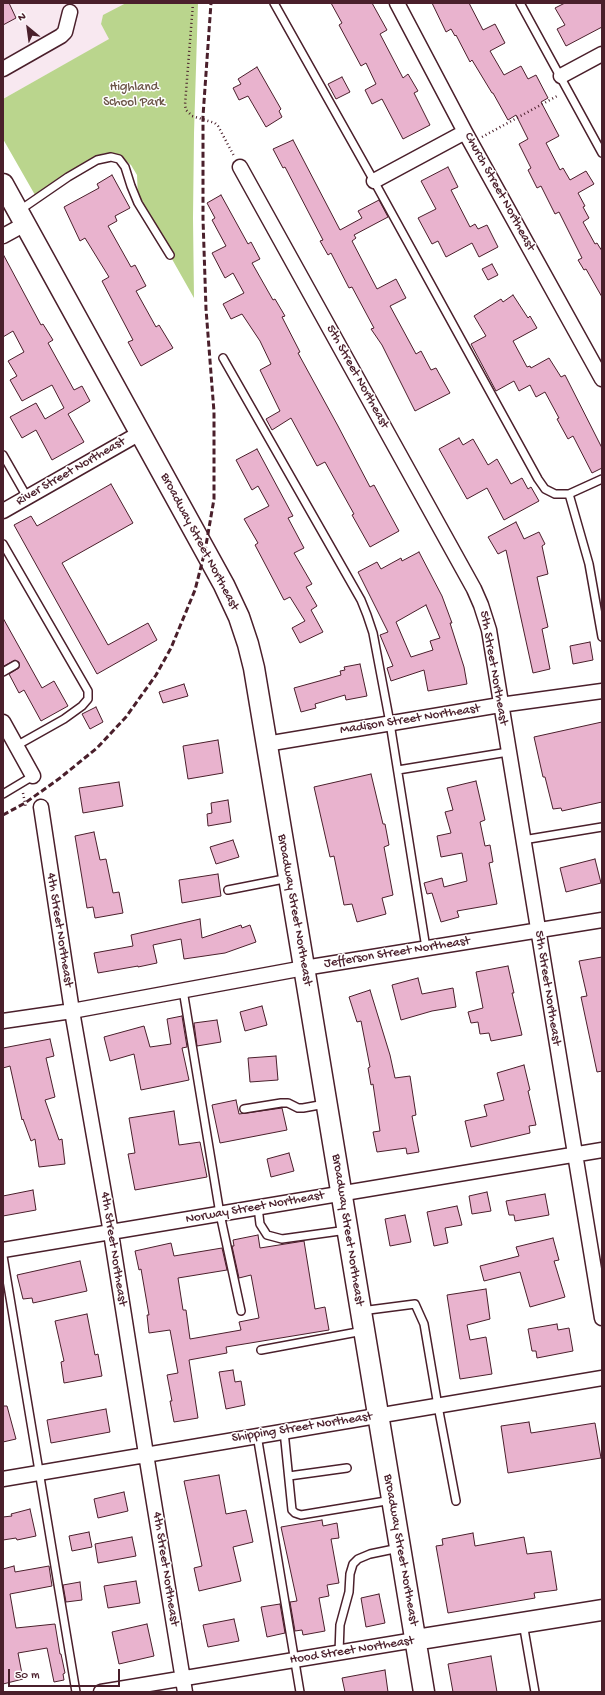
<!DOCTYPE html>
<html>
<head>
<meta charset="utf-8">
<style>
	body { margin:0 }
	#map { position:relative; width:605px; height:1695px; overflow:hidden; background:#fff; font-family:"Gochi Hand",sans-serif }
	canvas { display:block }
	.frame { position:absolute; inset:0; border:4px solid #4a1f2b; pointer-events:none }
	.north { position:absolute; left:8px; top:8px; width:40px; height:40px; -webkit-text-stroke:3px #fff; paint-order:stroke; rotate:331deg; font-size:11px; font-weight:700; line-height:16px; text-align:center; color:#4a1f2b }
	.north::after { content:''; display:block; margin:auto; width:14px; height:18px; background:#4a1f2b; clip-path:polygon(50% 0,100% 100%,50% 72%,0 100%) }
	.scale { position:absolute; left:8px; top:1669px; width:112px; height:18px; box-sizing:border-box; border:2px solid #4a1f2b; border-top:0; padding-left:5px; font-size:12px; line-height:14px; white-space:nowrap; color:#4a1f2b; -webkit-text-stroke:3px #fff; paint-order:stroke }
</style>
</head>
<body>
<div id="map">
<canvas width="605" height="1695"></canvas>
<div class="frame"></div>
<div class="north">N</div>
<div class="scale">50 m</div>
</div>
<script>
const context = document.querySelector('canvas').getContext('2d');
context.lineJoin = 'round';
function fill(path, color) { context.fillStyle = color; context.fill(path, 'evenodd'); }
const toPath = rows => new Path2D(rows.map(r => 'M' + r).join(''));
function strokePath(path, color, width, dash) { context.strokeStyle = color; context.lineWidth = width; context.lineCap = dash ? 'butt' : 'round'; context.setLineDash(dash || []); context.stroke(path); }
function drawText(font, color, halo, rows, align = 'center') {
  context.font = font + ' "Gochi Hand",sans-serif'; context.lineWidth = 3; context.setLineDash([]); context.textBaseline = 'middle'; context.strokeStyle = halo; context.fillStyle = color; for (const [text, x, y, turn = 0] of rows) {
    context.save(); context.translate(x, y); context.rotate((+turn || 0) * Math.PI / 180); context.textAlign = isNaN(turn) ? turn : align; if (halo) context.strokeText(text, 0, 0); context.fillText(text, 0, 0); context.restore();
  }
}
const built = toPath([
	[3,3,126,3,103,16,101,24,110,39,3,99]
]);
const green = toPath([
	[126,3,198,3,194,133,193,218,194,298,138,199,137,175,131,165,124,159,115,154,105,153,92,158,79,171,35,195,3,139,3,99,109,39,101,24,103,15]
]);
const building = toPath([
	[3,3,9,3,16,18,3,25,3,3],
	[331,3,372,3,387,30,380,34,403,78,408,74,418,91,414,93,430,125,403,139,382,99,372,104,365,90,376,84,366,63,361,66,339,25,342,23,331,3],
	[432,3,469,3,483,30,495,24,505,43,490,51,504,75,521,66,528,79,536,75,548,98,541,102,559,136,546,143,560,170,563,168,570,180,586,171,594,184,578,193,585,206,583,207,589,218,583,222,595,244,597,243,602,251,602,297,586,269,584,270,578,260,582,258,559,212,555,214,541,186,537,188,528,170,531,168,519,144,528,139,516,115,508,120,493,93,492,93,472,60,470,62,456,35,455,36,451,29,446,32,432,3],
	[565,3,602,3,602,27,566,46,557,29,565,25,555,8,565,3],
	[257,67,281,109,279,111,282,117,266,127,248,96,239,100,233,88,241,84,238,79,257,67],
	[342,77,350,92,336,99,328,84,342,77],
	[293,140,340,230,362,218,358,211,379,200,388,217,354,235,356,238,352,241,377,289,396,279,406,298,390,306,416,354,421,351,431,370,436,368,450,393,415,411,382,345,371,329,374,328,352,287,349,288,331,253,328,255,320,241,323,240,285,167,283,168,273,149,293,140],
	[448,167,458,187,451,190,470,227,475,224,478,229,487,225,498,247,479,257,472,243,446,257,438,241,432,244,418,218,436,209,421,181,448,167],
	[112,175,130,208,115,216,117,221,108,226,131,267,135,265,146,286,136,291,156,327,159,325,173,348,141,366,128,342,133,340,102,281,109,277,85,238,80,241,64,207,99,188,97,184,112,175],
	[221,195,248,244,251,242,260,259,252,263,273,300,275,299,285,316,282,317,300,352,298,353,338,426,370,487,374,485,399,531,370,547,352,515,354,514,325,462,317,466,291,418,272,430,266,419,280,411,260,370,271,364,260,341,242,314,231,319,223,304,244,293,233,273,225,278,212,253,226,246,212,220,215,218,207,203,221,195],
	[3,254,41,325,43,324,53,340,48,343,74,390,82,386,90,401,68,414,84,442,52,460,36,430,22,438,10,417,36,403,45,419,64,408,52,385,22,401,10,380,17,376,8,361,24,352,13,331,3,337,3,254],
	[492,264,498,275,488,280,482,269,492,264],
	[513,295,528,318,530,316,537,328,513,341,527,367,530,366,531,368,549,358,561,377,565,375,602,448,602,468,592,473,573,436,568,439,557,419,559,418,545,392,536,397,530,385,519,391,514,381,496,391,471,344,486,336,474,316,501,299,503,302,513,295],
	[459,438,463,445,473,439,488,465,497,459,511,484,522,478,528,489,531,487,539,501,504,520,487,488,467,499,439,449,459,438],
	[257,449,293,516,288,518,304,548,294,553,312,584,306,587,317,606,311,610,323,632,300,643,292,628,305,621,290,597,284,600,255,545,258,543,244,519,269,506,258,486,252,490,236,460,257,449],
	[111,484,133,523,62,563,108,645,148,623,157,640,97,674,14,525,31,516,37,526,111,484],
	[516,522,524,539,539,532,545,544,542,546,548,574,537,577,548,627,542,629,550,669,533,673,506,550,498,554,488,537,516,522],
	[419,552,442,596,452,623,450,623,464,667,467,684,428,691,424,670,391,681,387,668,393,666,380,635,388,632,358,572,377,562,381,569,401,558,402,561,419,552],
	[426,605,440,638,430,641,433,650,411,657,396,622,426,605],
	[3,618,42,688,54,681,68,706,41,721,24,690,19,693,9,674,19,668,19,662,15,660,4,666,3,664,3,618],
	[590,642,593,660,573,664,570,646,590,642],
	[360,664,367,696,346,700,345,695,315,704,316,708,301,712,294,688,341,675,340,671,345,670,344,667,360,664],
	[184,684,188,696,163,703,159,692,184,684],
	[96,707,103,722,90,729,82,714,96,707],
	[602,722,602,802,562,811,561,808,553,809,545,777,543,777,534,737,602,722],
	[218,740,223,773,188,779,183,746,218,740],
	[371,774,383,824,385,824,389,845,384,847,393,895,382,898,386,914,357,922,352,904,344,905,334,856,330,857,314,787,371,774],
	[476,781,485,820,480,822,485,846,490,845,493,862,489,863,497,904,457,911,459,917,441,922,432,893,427,894,424,883,442,878,444,887,467,881,462,853,441,857,437,836,451,833,445,812,453,810,447,788,476,781],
	[119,782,123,806,83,813,79,788,119,782],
	[228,800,231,822,208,826,207,814,212,813,211,803,228,800],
	[94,832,100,860,106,859,113,893,119,892,123,913,95,918,93,907,87,908,75,836,94,832],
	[233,840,239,857,216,864,210,847,233,840],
	[595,859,601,883,566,892,560,868,595,859],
	[218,874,221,896,182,903,179,880,218,874],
	[200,919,202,938,241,925,242,928,250,925,256,942,225,953,184,959,181,939,153,945,157,963,138,967,138,966,98,973,94,953,133,946,131,935,200,919],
	[602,957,602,1071,597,1072,581,997,587,996,579,961,602,957],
	[508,966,514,993,512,993,522,1035,491,1041,489,1033,480,1034,478,1022,471,1023,468,1012,483,1008,476,972,508,966],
	[418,978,422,994,453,988,456,1007,432,1011,401,1020,392,985,418,978],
	[370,990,390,1055,395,1078,410,1076,416,1115,412,1116,419,1152,407,1154,406,1148,377,1152,373,1132,380,1131,373,1084,371,1085,368,1068,370,1067,361,1021,357,1022,349,997,370,990],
	[262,1006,267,1025,245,1031,240,1012,262,1006],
	[182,1016,187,1047,182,1048,189,1080,141,1090,134,1054,110,1061,104,1037,144,1026,150,1047,171,1044,167,1019,182,1016],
	[217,1020,221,1042,197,1046,194,1023,217,1020],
	[50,1039,54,1056,46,1058,55,1097,45,1100,59,1140,62,1139,65,1164,39,1167,35,1139,31,1141,23,1119,22,1120,10,1066,3,1068,3,1048,50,1039],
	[276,1056,278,1080,250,1082,248,1058,276,1056],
	[524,1065,530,1090,528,1091,536,1125,529,1126,530,1133,471,1147,465,1121,487,1116,484,1105,504,1100,497,1073,524,1065],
	[236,1100,239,1114,282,1108,287,1130,220,1143,212,1105,236,1100],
	[174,1111,179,1145,200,1142,207,1177,135,1190,128,1154,135,1153,129,1118,174,1111],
	[289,1153,294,1171,271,1177,267,1159,289,1153],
	[33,1190,36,1210,3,1216,3,1196,33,1190],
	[487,1192,491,1211,472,1214,469,1196,487,1192],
	[545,1194,549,1215,515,1221,514,1215,509,1215,506,1201,545,1194],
	[457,1206,462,1225,445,1228,448,1243,434,1246,427,1212,457,1206],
	[405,1215,411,1242,390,1246,385,1219,405,1215],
	[258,1235,260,1248,304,1241,315,1309,325,1307,329,1330,226,1347,227,1353,189,1360,198,1418,174,1422,170,1401,172,1401,167,1375,178,1373,170,1330,149,1333,147,1315,149,1315,141,1269,139,1270,135,1251,171,1243,174,1256,222,1248,227,1270,178,1278,183,1310,186,1310,190,1339,241,1330,239,1322,259,1318,251,1275,239,1278,232,1246,234,1246,233,1240,258,1235],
	[553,1238,559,1260,554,1261,565,1297,530,1307,520,1272,484,1281,480,1266,519,1256,516,1247,553,1238],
	[80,1261,87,1291,33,1303,32,1298,23,1299,17,1275,80,1261],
	[486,1289,490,1319,467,1325,470,1340,486,1337,492,1374,460,1379,447,1295,486,1289],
	[87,1314,95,1355,98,1354,102,1376,64,1383,61,1362,64,1361,55,1321,87,1314],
	[557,1324,558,1330,569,1328,573,1351,537,1358,536,1351,532,1351,528,1329,557,1324],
	[233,1370,235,1382,241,1381,245,1405,226,1409,219,1372,233,1370],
	[3,1406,7,1406,16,1439,3,1442,3,1406],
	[106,1409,110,1432,51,1443,47,1420,106,1409],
	[529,1422,531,1433,595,1423,601,1458,508,1473,501,1426,529,1422],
	[219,1475,226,1514,246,1510,253,1542,233,1547,241,1581,199,1591,194,1568,202,1566,184,1481,219,1475],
	[124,1492,128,1511,98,1518,94,1499,124,1492],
	[30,1509,36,1536,17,1540,16,1538,3,1540,3,1517,12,1516,11,1514,30,1509],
	[322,1520,323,1526,337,1523,339,1538,331,1539,339,1583,327,1585,329,1596,319,1598,325,1631,303,1635,302,1630,295,1631,290,1602,297,1601,281,1527,322,1520],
	[89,1532,92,1547,72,1551,69,1536,89,1532],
	[473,1533,475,1546,524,1537,527,1554,551,1551,557,1590,534,1593,535,1598,448,1613,436,1546,443,1545,442,1539,473,1533],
	[132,1537,136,1556,98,1563,95,1544,132,1537],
	[14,1566,15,1572,49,1566,52,1586,10,1594,16,1628,55,1624,60,1654,61,1654,65,1673,63,1674,64,1680,54,1682,47,1648,18,1653,23,1679,3,1684,3,1569,14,1566],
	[136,1581,140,1603,108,1608,104,1586,136,1581],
	[80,1582,82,1600,66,1602,63,1585,80,1582],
	[379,1594,385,1623,366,1627,361,1598,379,1594],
	[280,1604,285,1633,267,1637,261,1607,280,1604],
	[234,1619,239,1641,208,1647,203,1625,234,1619],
	[147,1624,154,1656,119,1664,112,1632,147,1624],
	[491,1656,497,1692,453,1692,448,1664,491,1656],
	[385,1670,388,1692,345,1692,342,1678,385,1670]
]);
const path = toPath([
	[193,3,185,105,186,110,192,116,215,123,218,126,234,156],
	[482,137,559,95],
	[23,793,26,808]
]);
const lane = toPath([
	[274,3,374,181,538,479,545,489,555,494,569,494,602,479],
	[520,3,602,153],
	[20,210,68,177,97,160,111,157,119,159,125,167,131,186,138,203,170,255],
	[223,358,361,600,367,615,373,633,390,723,426,948],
	[3,455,27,497],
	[569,494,589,564,602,637],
	[3,544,88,691,88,699,82,706,64,719,16,746],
	[3,672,15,665],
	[398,770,508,752],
	[3,794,33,776],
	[523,840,602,827],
	[228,890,289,878],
	[183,990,220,1214,241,1311],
	[244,1109,281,1103,288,1103,298,1108,303,1108,325,1104],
	[258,1207,260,1224,267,1235,282,1239,347,1230],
	[3,1256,76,1692],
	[361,1311,415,1304,424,1324,438,1406,456,1501],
	[261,1350,363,1331],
	[284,1431,292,1510,295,1513,301,1515,392,1500],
	[257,1435,300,1692],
	[289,1476,347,1468],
	[523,1623,535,1692],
	[339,1653,340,1625,349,1592,350,1574,353,1564,358,1559,370,1554,399,1548]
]);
const street = toPath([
	[397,3,465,132,602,379],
	[3,69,61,36,65,32,70,12],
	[561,76,602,54],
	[240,167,474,589,481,605,489,630,602,1318],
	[374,181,465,132],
	[3,236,25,224],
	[3,511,140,433],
	[3,722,33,776],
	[266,744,500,705,602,691],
	[41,807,72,1011,111,1233,146,1454,185,1692],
	[3,1021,72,1011,304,968,602,920],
	[3,1250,602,1150],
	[3,1479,602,1378],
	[101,1692,415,1640]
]);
const secondary = toPath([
	[3,184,224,585,239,617,248,644,254,668,301,949,424,1692],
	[415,1640,602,1610]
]);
const rail = toPath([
	[3,815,25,803,60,778,97,748,126,717,156,675,171,648,195,590,205,551,214,499,214,412,206,309,203,219,203,116,211,3]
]);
const parkNames = [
	["Highland",134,88],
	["School Park",134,103]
];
const streetNames = [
	["Church Street Northeast",499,192,61],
	["5th Street Northeast",357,377,61],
	["River Street Northeast",71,472,-30],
	["Broadway Street Northeast",199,542,62],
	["5th Street Northeast",493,668,80],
	["Madison Street Northeast",410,720,-9],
	["Broadway Street Northeast",294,910,80],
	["4th Street Northeast",59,930,81],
	["Jefferson Street Northeast",397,953,-9],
	["5th Street Northeast",547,988,81],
	["Norway Street Northeast",255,1208,-10],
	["Broadway Street Northeast",347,1230,81],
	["4th Street Northeast",113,1249,81],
	["Shipping Street Northeast",302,1428,-9],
	["Broadway Street Northeast",400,1550,80],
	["4th Street Northeast",165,1569,81],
	["Hood Street Northeast",352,1651,-9]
];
fill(built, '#f8e8f0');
fill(green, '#bad58d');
fill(building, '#e9b3ce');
strokePath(building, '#4a1f2b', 1);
strokePath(lane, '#4a1f2b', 10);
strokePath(street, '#4a1f2b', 17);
strokePath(secondary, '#4a1f2b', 23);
strokePath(path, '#4a1f2b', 2.5, [1, 3]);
strokePath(lane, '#fff', 7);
strokePath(street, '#fff', 14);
strokePath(secondary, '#fff', 20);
strokePath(rail, '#4a1f2b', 3, [6, 3]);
drawText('13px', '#6c5648', '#fff', parkNames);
drawText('13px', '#4a1f2b', '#fff', streetNames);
</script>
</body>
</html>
